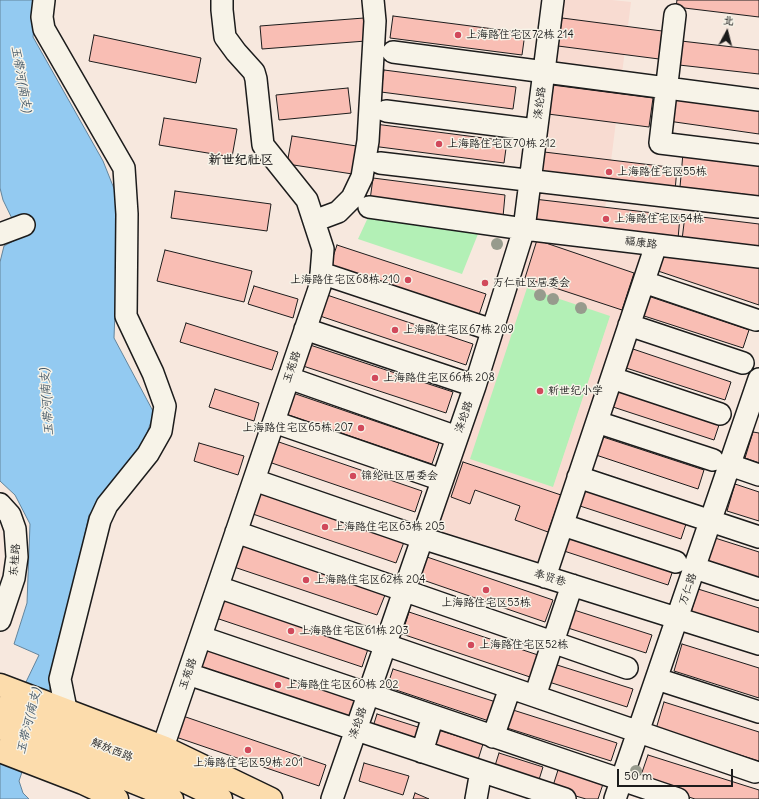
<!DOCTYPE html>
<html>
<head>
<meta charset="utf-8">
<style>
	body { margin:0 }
	#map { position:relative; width:759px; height:799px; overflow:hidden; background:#f7e8de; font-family:Delius,"LXGW WenKai TC",sans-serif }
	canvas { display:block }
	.north { position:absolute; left:707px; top:12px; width:40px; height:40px; -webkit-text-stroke:3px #f7f3e8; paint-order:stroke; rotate:7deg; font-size:11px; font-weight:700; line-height:16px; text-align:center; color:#1c1c1c }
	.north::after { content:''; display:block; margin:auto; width:14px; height:18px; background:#1c1c1c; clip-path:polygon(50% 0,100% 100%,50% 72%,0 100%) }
	.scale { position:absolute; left:617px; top:769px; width:116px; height:18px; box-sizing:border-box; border:2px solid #1c1c1c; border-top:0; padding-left:5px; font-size:12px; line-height:14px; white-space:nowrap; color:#1c1c1c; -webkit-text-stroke:3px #f7f3e8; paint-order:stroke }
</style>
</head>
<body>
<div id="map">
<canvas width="759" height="799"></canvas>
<div class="north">北</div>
<div class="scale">50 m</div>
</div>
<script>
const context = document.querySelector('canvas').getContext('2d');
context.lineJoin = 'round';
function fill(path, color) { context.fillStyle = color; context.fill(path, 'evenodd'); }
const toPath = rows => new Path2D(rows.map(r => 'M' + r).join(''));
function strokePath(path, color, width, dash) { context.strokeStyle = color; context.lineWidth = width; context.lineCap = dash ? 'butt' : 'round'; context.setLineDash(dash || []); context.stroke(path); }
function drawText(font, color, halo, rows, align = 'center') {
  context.font = font + ' Delius,"LXGW WenKai TC",sans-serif'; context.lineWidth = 3; context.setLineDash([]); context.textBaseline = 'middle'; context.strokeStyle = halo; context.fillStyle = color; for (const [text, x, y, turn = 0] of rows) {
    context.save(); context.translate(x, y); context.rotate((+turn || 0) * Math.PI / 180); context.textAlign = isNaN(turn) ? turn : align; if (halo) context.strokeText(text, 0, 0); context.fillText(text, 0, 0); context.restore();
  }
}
const built = toPath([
	[559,0,612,0,631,2,605,209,759,229,759,263,529,233],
	[530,237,648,253,545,565,432,529]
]);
const green = toPath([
	[371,211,478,234,462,274,358,239],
	[527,288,610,316,553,487,470,459]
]);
const water = toPath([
	[0,0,37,0,33,37,103,161,119,201,114,338,154,413,140,453,89,515,56,670,19,781,23,793,29,799,0,799,0,736,39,655,14,644,27,603,30,524,15,495,0,481,0,262,4,246,21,237,3,200,0,188,0,0]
]);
const building = toPath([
	[677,0,759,0,759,17,676,7,677,0],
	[393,16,525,33,522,55,390,38,393,16],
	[364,18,366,41,262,49,260,26,364,18],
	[562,18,662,31,659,59,558,46,562,18],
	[94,35,201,58,196,83,89,61,94,35],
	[681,41,759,50,759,74,679,65,681,41],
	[384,70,516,87,513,109,381,92,384,70],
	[552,85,653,98,649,127,548,114,552,85],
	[348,88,351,113,279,120,276,95,348,88],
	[672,93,759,105,759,134,668,121,672,93],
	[164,118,237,129,232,157,159,145,164,118],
	[375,124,507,141,504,163,372,146,375,124],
	[292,136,363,147,359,175,287,164,292,136],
	[544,152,677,168,675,191,541,175,544,152],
	[683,153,759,161,759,196,680,187,683,153],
	[373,178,505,195,503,217,370,200,373,178],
	[175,191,271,204,267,231,171,218,175,191],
	[534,199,680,216,678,239,531,222,534,199],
	[685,215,759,224,759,250,682,240,685,215],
	[537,240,634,273,622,310,525,278,537,240],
	[337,245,486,294,479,315,330,266,337,245],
	[165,250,252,271,244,302,157,281,165,250],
	[664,253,759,267,759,305,658,271,664,253],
	[254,286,298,299,293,318,248,304,254,286],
	[324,294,473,344,466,365,317,315,324,294],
	[645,295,749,330,743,348,638,314,645,295],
	[186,323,278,352,272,370,180,342,186,323],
	[304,343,453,392,446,413,297,364,304,343],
	[627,347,731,382,725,400,620,366,627,347],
	[616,387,720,422,714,440,610,406,616,387],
	[215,389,259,403,254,421,209,407,215,389],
	[290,392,439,443,432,464,283,413,290,392],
	[753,432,759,433,759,463,745,458,753,432],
	[600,436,704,470,698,489,593,454,600,436],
	[273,440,422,491,415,512,266,461,273,440],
	[199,443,244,456,238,475,194,461,199,443],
	[463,462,561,495,548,532,515,520,520,506,475,490,470,504,451,497,463,462],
	[735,484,759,492,759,521,727,511,735,484],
	[583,487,687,521,681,539,577,505,583,487],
	[254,490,404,542,396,563,247,512,254,490],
	[570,533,674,567,668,585,564,551,570,533],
	[715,538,759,552,759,581,706,565,715,538],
	[235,543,385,595,377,615,228,565,235,543],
	[427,557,553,600,545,622,420,579,427,557],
	[698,589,759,608,759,638,690,616,698,589],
	[220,595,369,646,362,667,213,617,220,595],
	[574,610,652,635,646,653,568,628,574,610],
	[409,612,541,656,533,678,402,634,409,612],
	[682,644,759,668,759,698,674,671,682,644],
	[208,647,357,698,348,723,200,672,208,647],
	[554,664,633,689,627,707,549,682,554,664],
	[393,669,499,703,492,722,387,687,393,669],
	[664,702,759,732,759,761,656,729,664,702],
	[513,710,617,743,611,761,507,728,513,710],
	[177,714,326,765,319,786,170,735,177,714],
	[377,714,421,728,416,746,371,733,377,714],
	[438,730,483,744,477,763,432,749,438,730],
	[499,753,543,767,537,786,493,772,499,753],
	[648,755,759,790,759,799,695,799,639,781,648,755],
	[364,763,409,776,403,795,359,781,364,763],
	[558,770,603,784,598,799,586,799,552,789,558,770],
	[415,793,429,799,413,799,415,793]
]);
const minor = toPath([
	[44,0,42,17,44,29,124,168,127,214,126,316,153,373,165,406,161,431,148,454,107,505,100,520,60,679,66,709],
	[675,15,660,143,759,155],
	[393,52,759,100],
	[386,111,536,130],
	[380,163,759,207],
	[369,207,524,229,759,257],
	[314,221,338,212,352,198,362,177,368,141,375,21,373,0],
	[0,234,24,225],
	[321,273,492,330],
	[644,282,756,320],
	[629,325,743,363],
	[305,329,475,386],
	[289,378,457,437],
	[612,378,720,414],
	[274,422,442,480],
	[597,422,713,460],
	[730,465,759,475],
	[578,477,759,537],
	[254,480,422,538,759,644],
	[0,504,10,515,15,529,17,557,14,578,0,620],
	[563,525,676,562],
	[236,532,627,668],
	[695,568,759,589],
	[545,577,656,245],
	[218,587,755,772],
	[201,637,678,799],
	[188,674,565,799],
	[657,679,759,712],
	[535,696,572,585],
	[493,737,510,688],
	[163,747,320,286,323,249,307,200,263,145,256,79,254,72,236,52,225,37,222,10,222,0],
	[422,752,433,716],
	[332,799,475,386,524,229,553,0],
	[476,799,481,771],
	[615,799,759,379]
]);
const major = toPath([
	[0,685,163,747,271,799],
	[0,708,157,768,221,799],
	[0,728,148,788,172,799],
	[0,751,83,783,117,799]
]);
const trees = [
	[497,244],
	[540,295],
	[553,299],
	[581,308],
	[636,771]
];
const markers = [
	[458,35,4,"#d1495b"],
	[439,144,4,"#d1495b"],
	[609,172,4,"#d1495b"],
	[606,219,4,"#d1495b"],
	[408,280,4,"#d1495b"],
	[485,283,4,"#d1495b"],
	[395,330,4,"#d1495b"],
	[375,378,4,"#d1495b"],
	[540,391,4,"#d1495b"],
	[361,428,4,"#d1495b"],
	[353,476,4,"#d1495b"],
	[325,527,4,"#d1495b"],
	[306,580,4,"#d1495b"],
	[486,590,4,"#d1495b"],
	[291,631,4,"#d1495b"],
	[471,645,4,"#d1495b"],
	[278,685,4,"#d1495b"],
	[248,750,4,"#d1495b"]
];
const poiNames = [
	["上海路住宅区72栋 214",466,35],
	["上海路住宅区70栋 212",447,144],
	["上海路住宅区55栋",617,172],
	["上海路住宅区54栋",614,219],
	["上海路住宅区68栋 210",400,280,"right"],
	["万仁社区居委会",493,283],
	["上海路住宅区67栋 209",403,330],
	["上海路住宅区66栋 208",383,378],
	["新世纪小学",548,391],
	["上海路住宅区65栋 207",353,428,"right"],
	["锦纶社区居委会",361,476],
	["上海路住宅区63栋 205",333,527],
	["上海路住宅区62栋 204",314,580],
	["上海路住宅区53栋",486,603,"center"],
	["上海路住宅区61栋 203",299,631],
	["上海路住宅区52栋",479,645],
	["上海路住宅区60栋 202",286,685],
	["上海路住宅区59栋 201",248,763,"center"]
];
const streetNames = [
	["涤纶路",540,103,-83],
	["福康路",641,243,7],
	["玉苑路",292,367,-71],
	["涤纶路",464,417,-71],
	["东桂路",15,560,-85],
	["奉贤巷",550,578,17],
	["万仁路",688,589,-71],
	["玉苑路",188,674,-71],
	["涤纶路",358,723,-71],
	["解放西路",112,750,22]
];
const waterNames = [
	["玉带河(南支)",21,79,80],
	["玉带河(南支)",47,402,-94],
	["玉带河(南支)",29,721,-76]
];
const quarterNames = [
	["新世纪社区",241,160]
];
fill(built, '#f8dbd1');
fill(green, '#b3f0b6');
fill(water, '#93caf1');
strokePath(water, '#63849c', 1);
fill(building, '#f9beb4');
strokePath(building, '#1c1c1c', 1);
strokePath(minor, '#1c1c1c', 24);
strokePath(major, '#1c1c1c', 25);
strokePath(minor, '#f7f3e8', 21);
strokePath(major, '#fcdcac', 22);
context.fillStyle = '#979b8d';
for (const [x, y] of trees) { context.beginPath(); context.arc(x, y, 6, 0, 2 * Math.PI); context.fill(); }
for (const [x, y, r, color] of markers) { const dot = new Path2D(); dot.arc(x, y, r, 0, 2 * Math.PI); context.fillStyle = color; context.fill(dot); strokePath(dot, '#f7f3e8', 1.5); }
drawText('11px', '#1c1c1c', '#f7f3e8', poiNames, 'left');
drawText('11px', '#1c1c1c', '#f7f3e8', streetNames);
drawText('italic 12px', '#465967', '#f7f3e8', waterNames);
drawText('bold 13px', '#1c1c1c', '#f7f3e8', quarterNames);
</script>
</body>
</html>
